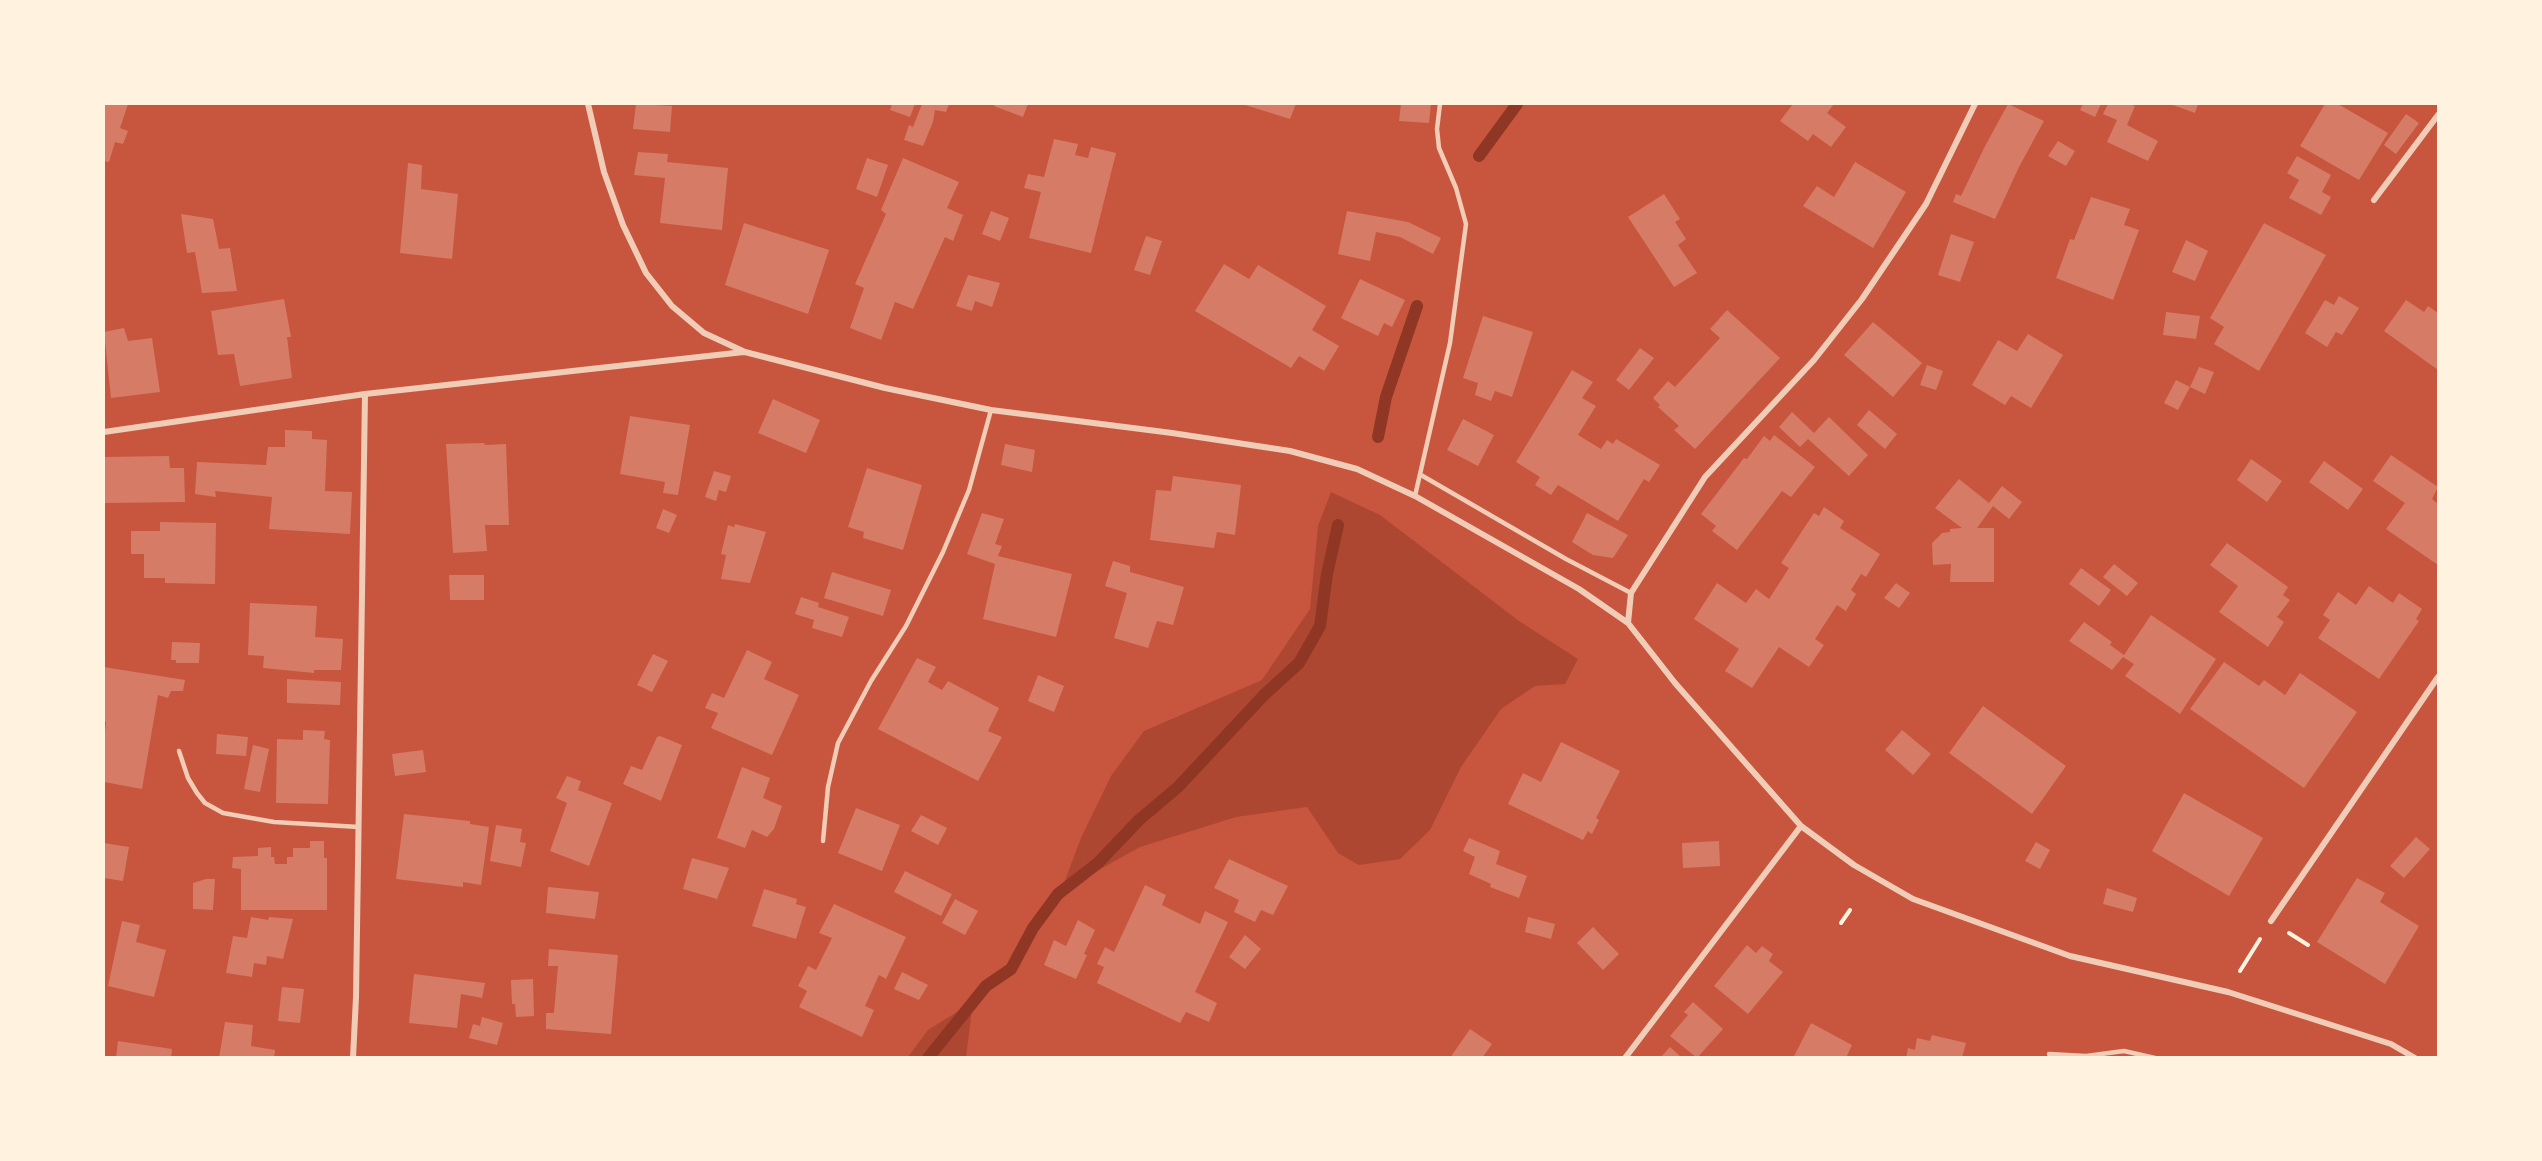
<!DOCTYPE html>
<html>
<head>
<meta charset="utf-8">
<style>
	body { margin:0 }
	#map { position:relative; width:2542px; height:1161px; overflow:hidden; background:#c8553d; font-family:"Nunito Sans",sans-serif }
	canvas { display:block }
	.frame { position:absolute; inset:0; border:105px solid #fff3e0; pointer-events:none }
</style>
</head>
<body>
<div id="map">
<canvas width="2542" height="1161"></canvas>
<div class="frame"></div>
</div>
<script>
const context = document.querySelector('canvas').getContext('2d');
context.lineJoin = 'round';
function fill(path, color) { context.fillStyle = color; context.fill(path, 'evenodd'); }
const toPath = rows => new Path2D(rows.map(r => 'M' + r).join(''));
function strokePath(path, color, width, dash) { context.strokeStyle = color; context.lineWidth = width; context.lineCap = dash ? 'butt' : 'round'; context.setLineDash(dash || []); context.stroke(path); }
const green = toPath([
	[1331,492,1380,515,1519,621,1578,659,1565,684,1535,686,1501,709,1461,767,1430,830,1400,859,1359,865,1338,853,1307,807,1236,817,1140,847,1061,891,1081,838,1111,776,1144,731,1262,680,1310,609,1318,526],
	[973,1002,966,1057,908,1057,928,1030]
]);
const stream = toPath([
	[1479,156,1517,104],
	[1378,437,1386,397,1417,306],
	[928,1058,986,986,1011,969,1033,928,1058,894,1098,863,1139,820,1178,787,1264,695,1299,663,1320,626,1327,574,1338,525]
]);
const building = toPath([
	[104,104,128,104,120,128,128,131,123,144,115,142,109,162,104,161],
	[636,104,672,106,670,132,633,129],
	[892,104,915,104,910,117,890,110],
	[922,104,949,104,946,112,935,110,933,122,923,146,904,140,909,125,913,127],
	[995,104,1028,104,1023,117,994,106],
	[1242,104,1296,104,1290,119],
	[1401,104,1431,104,1429,123,1399,121],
	[1793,104,1834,104,1827,113,1846,127,1831,147,1813,134,1808,141,1780,121],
	[2008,104,2044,121,2019,167,1995,219,1953,202,1956,194,1961,196,1984,148],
	[2083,104,2101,104,2095,117,2080,110],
	[2108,104,2130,104,2135,106,2127,125,2158,141,2148,161,2107,142,2117,120,2103,114],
	[2170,104,2198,104,2195,113],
	[2325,104,2338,104,2388,133,2359,180,2300,146],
	[2406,114,2419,123,2396,154,2384,145],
	[1054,139,1078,144,1075,155,1088,158,1091,147,1116,153,1091,253,1029,238,1041,192,1024,188,1028,174,1044,177],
	[2058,141,2075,151,2066,166,2048,156],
	[638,152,668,154,667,162,728,168,722,230,660,223,665,178,634,175],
	[2297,156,2331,175,2322,192,2331,197,2321,215,2289,198,2299,180,2287,173],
	[867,158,888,165,877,197,856,189],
	[903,158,959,182,947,208,963,215,953,241,945,237,913,309,895,302,881,340,850,328,864,288,855,284,886,214,881,210],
	[1855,162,1906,192,1873,248,1803,206,1817,186,1834,197],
	[408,163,422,165,421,189,458,194,452,259,400,253],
	[1664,194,1680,219,1675,222,1686,239,1678,245,1697,273,1674,287,1628,217],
	[2091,197,2130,209,2124,225,2139,230,2113,300,2056,278,2070,239,2074,240],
	[991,211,1009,218,1000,241,982,234],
	[1347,211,1408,222,1441,238,1433,254,1400,237,1376,232,1370,261,1338,254],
	[181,214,213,219,219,249,230,248,237,291,202,293,195,252,187,253],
	[744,223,829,250,808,314,725,285],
	[2264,223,2326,255,2259,371,2214,344,2224,327,2210,318],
	[1951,234,1974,242,1960,282,1938,275],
	[1146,236,1162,241,1150,275,1134,270],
	[2186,240,2208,251,2195,281,2172,272],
	[1224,264,1249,279,1258,265,1326,306,1312,330,1339,346,1324,371,1299,356,1291,368,1195,311],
	[968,275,1000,283,992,307,975,301,972,311,956,306],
	[1360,279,1405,300,1392,327,1384,323,1378,336,1341,318],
	[2339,296,2359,308,2342,335,2336,332,2327,347,2305,333,2325,300,2334,305],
	[284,299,291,337,287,337,292,378,240,386,234,354,218,355,211,311],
	[2406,300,2424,312,2428,306,2438,313,2438,370,2384,331],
	[1727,310,1780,358,1695,449,1674,430,1679,426,1658,407,1660,405,1653,398,1668,381,1675,387,1720,338,1710,329],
	[2166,312,2200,316,2196,339,2163,335],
	[1483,316,1533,332,1512,397,1495,391,1491,401,1475,395,1478,383,1463,378],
	[1873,322,1922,363,1893,397,1844,355],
	[124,328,128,341,152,338,160,392,111,398,104,332],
	[2028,334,2063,355,2031,408,2011,396,2005,405,1972,385,1998,340,2017,351],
	[1640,348,1654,358,1629,390,1616,380],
	[1927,365,1943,371,1936,390,1920,385],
	[2199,367,2214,372,2205,394,2190,387],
	[1572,370,1593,382,1582,398,1596,406,1578,435,1601,449,1607,440,1613,444,1616,439,1660,465,1649,482,1644,479,1618,521,1558,485,1551,495,1535,485,1540,477,1516,462],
	[2176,380,2190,387,2178,410,2164,403],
	[773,399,820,420,806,453,758,433],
	[1869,410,1897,434,1885,449,1857,425],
	[1792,412,1814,433,1829,417,1868,455,1849,476,1808,439,1800,447,1779,427],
	[630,416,690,425,678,495,663,493,665,482,620,474],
	[1463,419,1494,435,1478,466,1447,450],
	[285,430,312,431,312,439,327,440,325,491,352,492,350,534,269,529,272,497,215,491,216,497,195,494,197,462,266,465,268,447,285,447],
	[1774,435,1815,467,1791,497,1782,491,1737,550,1712,531,1716,526,1701,514,1744,458,1747,459,1764,436,1770,441],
	[484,443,485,445,506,444,509,525,485,525,487,551,453,553,446,444],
	[1005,444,1035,450,1032,472,1001,465],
	[2391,455,2438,487,2432,499,2438,504,2438,565,2386,529,2405,503,2373,481],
	[169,456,170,468,184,468,185,502,105,503,104,457],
	[2251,459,2282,481,2267,502,2237,480],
	[2324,461,2363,489,2348,510,2309,482],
	[867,468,922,485,903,550,863,538,864,532,848,527],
	[714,471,731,476,726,492,719,490,716,501,705,497],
	[1173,476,1241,485,1235,535,1217,532,1214,548,1150,540,1156,490,1171,491],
	[1959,479,1989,503,2002,486,2022,502,2009,519,1993,506,1977,528,1994,528,1994,582,1950,582,1951,564,1933,565,1932,543,1942,533,1950,532,1950,529,1962,528,1935,508],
	[1824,507,1844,521,1840,528,1880,554,1866,577,1861,574,1851,590,1856,594,1846,611,1837,605,1815,639,1824,645,1809,667,1779,647,1752,688,1725,671,1739,649,1694,619,1717,583,1746,603,1756,589,1769,599,1789,568,1781,563,1814,513,1819,516],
	[663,509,677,515,669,533,656,528],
	[982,513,1004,519,995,544,1002,546,998,556,1072,574,1056,637,983,619,995,564,967,554],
	[1587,513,1628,535,1613,558,1593,555,1572,542],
	[160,522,216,523,215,584,165,583,165,578,144,578,144,554,131,554,131,531,160,531],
	[735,524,766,532,750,583,721,579,726,555,721,554,728,525,734,527],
	[2227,543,2288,587,2283,595,2290,600,2277,617,2284,622,2268,647,2219,612,2238,586,2210,565],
	[1113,561,1130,566,1130,572,1184,587,1173,625,1157,621,1148,648,1114,638,1127,593,1105,586],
	[2114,564,2138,583,2127,596,2103,577],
	[2081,568,2111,590,2099,606,2069,584],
	[832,572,891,590,883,616,824,598],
	[449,575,484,575,484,600,450,600],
	[1896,583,1910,593,1899,608,1884,598],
	[2369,586,2393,603,2399,593,2422,609,2416,619,2419,621,2379,679,2318,638,2330,620,2323,615,2338,592,2356,605],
	[801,597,819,603,818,607,849,617,842,637,812,628,814,620,795,614],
	[250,603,317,606,315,637,343,639,341,670,314,670,314,673,263,668,264,656,248,655],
	[2151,615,2216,659,2180,714,2125,676,2134,664,2123,657,2112,670,2069,641,2084,622,2112,642,2110,645,2124,655],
	[172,642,200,643,199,663,176,663,176,660,171,660],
	[747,650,772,662,764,679,799,695,772,755,711,728,718,713,705,708,712,693,724,698],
	[653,654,668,661,652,692,637,685],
	[917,658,936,667,928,682,942,690,948,681,999,708,988,731,1002,737,978,781,878,729],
	[2224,662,2259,686,2264,680,2285,695,2300,673,2357,712,2304,788,2190,709],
	[104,667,185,680,183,691,171,691,168,698,158,695,142,789,104,782,104,744,106,722,104,721],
	[1038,675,1064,686,1054,712,1028,701],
	[287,679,341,682,340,705,287,703],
	[1983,706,2066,766,2032,814,1949,753],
	[303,730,325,731,324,739,330,740,328,804,276,803,277,739,303,740],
	[1902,730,1931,754,1913,775,1885,750],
	[217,734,248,737,246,756,216,754],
	[660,736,682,745,661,801,623,784,631,766,642,770,657,737],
	[1561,742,1620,771,1596,818,1599,820,1592,834,1588,831,1583,840,1508,804,1523,773,1541,782],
	[253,745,269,749,260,792,244,789],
	[423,750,426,772,395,776,392,754],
	[742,767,770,778,763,798,782,806,774,829,767,837,752,830,745,848,717,838],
	[567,776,581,781,578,790,612,803,589,866,550,851,567,803,556,798],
	[2184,793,2263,838,2229,896,2152,851],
	[856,808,900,825,882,871,838,853],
	[404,814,470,821,470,824,489,827,481,885,463,882,463,887,396,879],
	[921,815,947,828,938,845,911,831],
	[496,825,522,829,520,842,526,843,521,867,490,861],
	[2416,837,2430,849,2404,878,2390,866],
	[1469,838,1500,851,1496,864,1527,876,1519,898,1490,887,1491,884,1469,874,1475,857,1463,851],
	[310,841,324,841,324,858,327,858,327,910,241,910,241,869,232,868,233,857,258,856,258,848,271,847,271,857,274,857,275,864,287,864,287,857,293,857,293,848,310,848],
	[1719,841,1720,866,1683,868,1682,843],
	[2036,842,2050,850,2040,869,2025,861],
	[104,843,129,847,123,881,104,878],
	[692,858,729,868,717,899,683,889],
	[1229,859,1288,886,1273,915,1261,910,1255,922,1234,912,1239,900,1214,888],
	[905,871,952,894,941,916,894,892],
	[2357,878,2385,893,2380,902,2419,926,2385,984,2317,942],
	[206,879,215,879,213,910,193,909,193,883],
	[1145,885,1166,895,1162,905,1200,924,1205,911,1228,922,1195,992,1217,1003,1209,1022,1186,1012,1180,1023,1097,983,1104,967,1097,964,1105,947,1114,952],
	[548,887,599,892,595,919,546,913],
	[2107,888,2137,898,2133,912,2103,904],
	[764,889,797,899,796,904,806,907,796,939,752,926],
	[955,899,978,911,965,935,942,923],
	[834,904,906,937,886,979,879,975,865,1006,874,1010,862,1037,799,1007,807,991,798,986,808,966,816,970,832,938,819,933],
	[251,917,268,920,269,917,293,919,283,959,267,956,266,965,254,963,252,977,226,973,233,936,247,938],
	[1528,917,1555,924,1551,939,1525,932],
	[1078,920,1095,930,1084,954,1087,955,1076,979,1044,965,1054,940,1066,946],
	[122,921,140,925,136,942,166,950,154,997,108,986],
	[1593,927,1619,954,1603,970,1577,943],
	[1245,935,1261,949,1245,969,1229,957],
	[1747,945,1756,953,1762,946,1773,954,1769,961,1783,972,1748,1014,1714,986],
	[549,949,618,955,611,1034,546,1029,546,1013,554,1013,558,966,548,966],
	[902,972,928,985,919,1000,894,989],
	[414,974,485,983,482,998,461,994,457,1028,409,1023],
	[533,979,534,1016,516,1017,515,1004,512,1004,511,980],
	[282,987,304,989,300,1023,278,1021],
	[1693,1002,1723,1029,1697,1058,1670,1036,1688,1015,1684,1012],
	[482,1017,503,1023,497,1045,469,1038,473,1024,480,1026],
	[225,1022,253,1025,251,1046,275,1050,274,1058,219,1058],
	[1811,1023,1852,1045,1846,1058,1793,1058],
	[1470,1029,1492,1044,1482,1058,1450,1058],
	[1932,1035,1966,1043,1962,1058,1906,1058,1908,1048,1915,1050,1917,1038,1930,1041],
	[118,1041,172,1049,171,1058,116,1058],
	[1670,1047,1682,1058,1660,1058]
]);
const path = toPath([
	[1841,923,1850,910],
	[2289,933,2308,945],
	[2240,971,2260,939]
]);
const service = toPath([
	[1421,475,1566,559,1631,593],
	[1415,496,1450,343,1466,224,1456,188,1439,148,1437,129,1440,104],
	[179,751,188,778,197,793,205,803,223,813,274,822,359,827],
	[823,841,828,787,838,743,871,681,906,626,943,552,969,490,991,410],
	[2049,1054,2086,1056,2124,1051,2155,1058]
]);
const minor = toPath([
	[588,104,604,172,623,225,646,273,672,306,704,333,745,352,885,388,991,410,1172,433,1290,451,1357,469,1415,496,1579,589,1628,623,1675,683,1801,826,1854,865,1913,899,2070,956,2228,992,2391,1044,2415,1058],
	[2374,200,2438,115],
	[104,432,365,394,744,352],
	[1628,623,1631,593,1705,477,1814,360,1862,299,1926,204,1975,104],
	[2271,921,2438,677],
	[353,1058,356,997,365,394],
	[1625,1058,1801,826]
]);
fill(green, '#ae4732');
strokePath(stream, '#8f3625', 12);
fill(building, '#d67c66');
strokePath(path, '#fff3e0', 4);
strokePath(service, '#f1ccb7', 4.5);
strokePath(minor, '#f1ccb7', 6);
</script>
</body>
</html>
